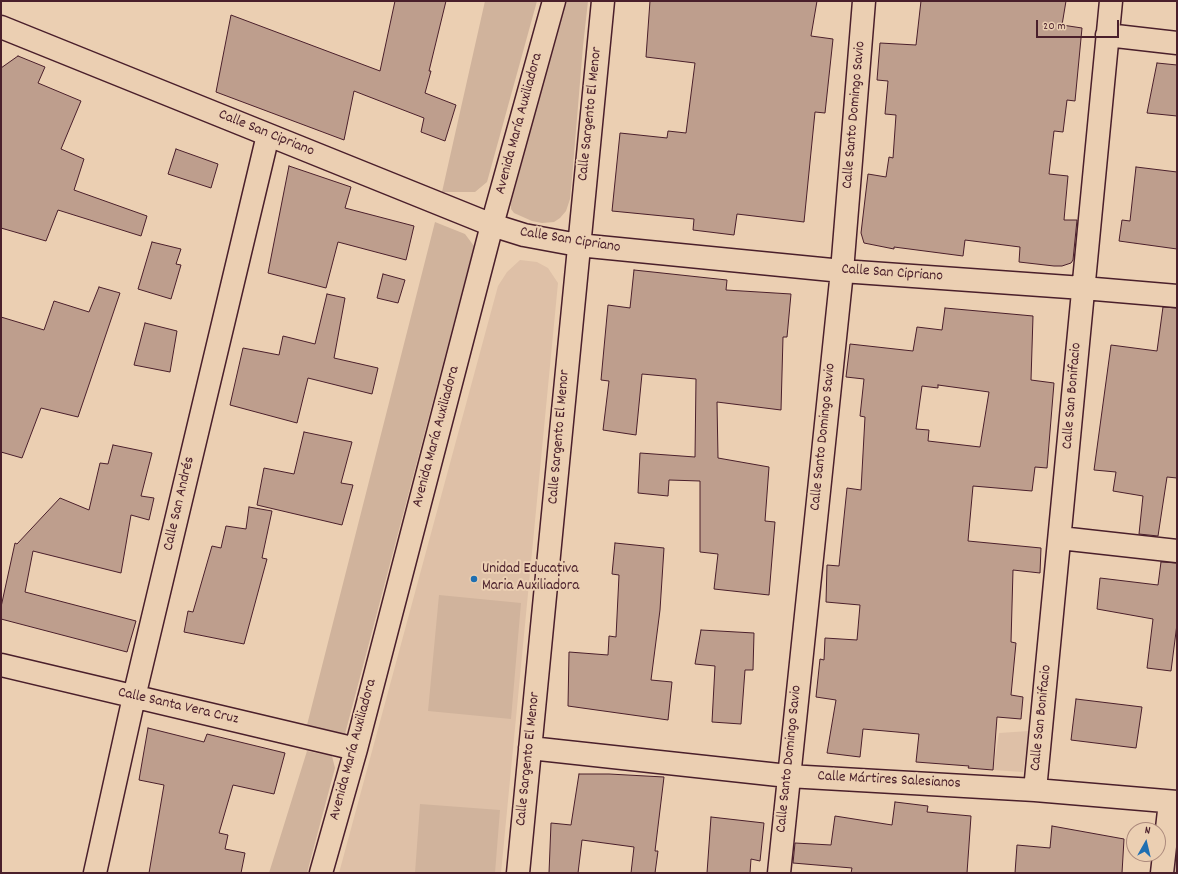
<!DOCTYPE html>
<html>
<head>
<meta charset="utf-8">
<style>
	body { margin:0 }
	#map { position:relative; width:1178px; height:874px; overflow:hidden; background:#ebcfb2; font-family:Dekko,sans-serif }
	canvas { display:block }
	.frame { position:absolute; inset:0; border:2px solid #4a1f2b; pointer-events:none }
	.north { position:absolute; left:1126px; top:822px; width:40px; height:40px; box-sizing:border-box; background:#ebcfb2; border:1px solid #ab897c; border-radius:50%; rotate:8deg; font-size:11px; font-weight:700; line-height:16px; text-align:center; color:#4a1f2b }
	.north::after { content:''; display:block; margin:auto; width:14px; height:18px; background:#1f6fb2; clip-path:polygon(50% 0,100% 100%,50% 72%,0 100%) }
	.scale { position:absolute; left:1036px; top:20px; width:83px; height:18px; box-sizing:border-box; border:2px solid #4a1f2b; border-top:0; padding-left:5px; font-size:12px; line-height:14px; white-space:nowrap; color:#4a1f2b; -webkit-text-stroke:3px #ebcfb2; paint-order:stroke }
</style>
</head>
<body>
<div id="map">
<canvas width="1178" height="874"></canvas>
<div class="frame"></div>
<div class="north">N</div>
<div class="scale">20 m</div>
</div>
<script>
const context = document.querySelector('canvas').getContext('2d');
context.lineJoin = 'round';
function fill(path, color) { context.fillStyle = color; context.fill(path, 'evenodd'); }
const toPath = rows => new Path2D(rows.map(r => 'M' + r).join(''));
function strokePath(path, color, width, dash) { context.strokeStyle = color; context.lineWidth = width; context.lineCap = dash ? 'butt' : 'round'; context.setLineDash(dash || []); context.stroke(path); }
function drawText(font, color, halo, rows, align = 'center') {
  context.font = font + ' Dekko,sans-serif'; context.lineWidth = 4; context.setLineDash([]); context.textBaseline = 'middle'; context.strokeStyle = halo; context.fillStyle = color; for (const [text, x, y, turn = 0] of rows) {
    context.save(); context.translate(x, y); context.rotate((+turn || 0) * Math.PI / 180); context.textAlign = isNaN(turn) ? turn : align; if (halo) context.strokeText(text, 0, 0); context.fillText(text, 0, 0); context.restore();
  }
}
const built = toPath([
	[520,260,537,262,548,268,558,283,501,873,339,873,498,286,507,272],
	[1029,731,1023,772,993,770,999,733]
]);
const green = toPath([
	[485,1,537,1,487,182,475,192,442,192],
	[564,1,588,1,583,46,572,178,570,199,566,211,560,218,554,222,542,223,532,221,514,213,511,209,511,204],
	[435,222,465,234,474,246,345,734,307,725],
	[439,595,521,603,511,719,428,711],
	[307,751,332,756,335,768,307,873,269,873],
	[420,804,500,810,495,873,415,873],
	[1177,825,1177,873,1172,873]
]);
const building = toPath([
	[395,1,446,1,429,71,431,71,425,93,456,105,445,141,421,132,424,118,354,91,344,140,216,92,231,15,380,71,395,1],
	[650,1,817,1,811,36,833,39,825,113,815,112,804,222,737,214,734,235,693,230,694,219,612,211,620,133,667,138,668,131,686,133,695,63,646,57,650,1],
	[921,1,1066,1,1062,25,1082,28,1075,101,1067,100,1063,132,1054,131,1049,174,1068,176,1064,220,1077,220,1073,260,1071,263,1062,266,1054,266,1019,262,1020,247,965,240,963,256,894,247,894,249,864,243,861,233,868,174,886,177,889,157,893,158,896,115,885,114,888,81,877,80,880,43,916,45,921,1],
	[18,56,45,67,38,83,81,101,61,149,84,159,74,190,147,216,141,236,58,210,46,241,1,228,1,68,18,56],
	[1157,63,1177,65,1177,116,1147,113,1157,63],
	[176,149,218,164,211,188,168,174,176,149],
	[289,166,351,187,345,208,414,226,406,260,338,242,326,288,268,273,289,166],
	[1136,167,1177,172,1177,249,1119,241,1122,220,1130,221,1136,167],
	[152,242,181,249,176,264,181,265,171,299,138,289,152,242],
	[634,270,727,280,726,290,791,294,787,337,783,337,781,410,717,402,718,458,769,467,765,521,775,522,769,595,714,589,718,554,700,552,700,481,669,480,668,496,638,493,640,453,695,457,696,379,642,374,636,435,603,430,609,381,601,380,608,305,630,308,634,270],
	[383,274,405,280,398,303,377,298,383,274],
	[99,287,120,293,78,417,41,408,22,458,1,452,1,317,44,330,54,301,89,312,99,287],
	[327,294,345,298,334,358,378,368,372,394,308,378,297,423,230,405,243,348,279,355,283,336,315,344,327,294],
	[1163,307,1177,308,1177,478,1167,477,1158,536,1139,534,1143,496,1113,491,1116,472,1094,470,1111,345,1157,351,1163,307],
	[945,308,1033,316,1031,380,1054,383,1047,468,1035,467,1032,491,973,486,968,541,1041,548,1040,573,1013,570,1011,642,1016,643,1011,695,1023,697,1021,719,997,717,993,770,968,768,969,766,916,762,919,734,863,729,860,757,827,753,836,700,816,697,820,659,824,660,825,638,857,640,860,605,826,602,827,565,839,566,847,488,861,490,865,417,860,416,864,379,846,377,850,344,913,351,917,327,942,330,945,308],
	[938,385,989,392,980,447,928,441,929,430,916,429,922,386,938,388,938,385],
	[145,323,177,331,170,372,134,365,145,323],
	[304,432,352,442,341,483,353,485,342,525,257,505,264,468,294,474,304,432],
	[113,445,152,453,141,496,154,498,149,520,131,515,121,573,33,551,25,592,136,621,127,652,1,619,1,607,15,543,17,544,60,498,89,510,100,463,108,464,113,445],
	[249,507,272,511,262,558,267,559,244,644,184,632,188,611,193,612,212,546,221,548,226,526,246,529,249,507],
	[615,543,664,548,660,610,651,680,672,682,668,720,568,706,569,652,608,655,609,636,616,637,619,575,612,574,615,543],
	[1161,562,1177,563,1177,624,1171,671,1147,668,1153,619,1097,609,1100,578,1158,585,1161,562],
	[701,630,754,633,753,670,745,670,741,724,712,722,715,666,695,664,701,630],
	[1076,699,1142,707,1136,748,1071,740,1076,699],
	[148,728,204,742,207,734,285,753,274,794,233,785,219,833,228,835,225,849,245,853,241,873,149,873,164,785,139,780,148,728],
	[579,774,609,774,664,777,655,851,658,851,655,873,631,873,634,847,582,840,578,873,549,873,551,823,571,825,579,774],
	[895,802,928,806,927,812,971,816,967,873,851,873,852,868,793,863,795,843,831,845,835,816,892,825,895,802],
	[711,817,764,823,760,861,751,859,750,873,707,873,711,817],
	[1052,826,1124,839,1122,873,1015,873,1017,845,1050,848,1052,826]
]);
const minor = toPath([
	[1,27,492,225,524,235,578,245,842,271,1083,288,1177,296],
	[1107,35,1177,43],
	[1060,538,1177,551],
	[1,665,356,749],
	[530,748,788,776,1035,790,1177,802],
	[1035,790,1111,1],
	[95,873,134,697,268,135],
	[321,873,356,749,492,225,554,1],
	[518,873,603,1],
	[779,873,842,271,864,1],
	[1162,873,1170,802]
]);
const markers = [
	[474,579,4,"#1f6fb2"]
];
const streetNames = [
	["Calle Sargento El Menor",591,114,-84],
	["Calle Santo Domingo Savio",855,115,-85],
	["Avenida María Auxiliadora",520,124,-75],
	["Calle San Cipriano",266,134,22],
	["Calle San Cipriano",570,241,9],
	["Calle San Cipriano",892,274,4],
	["Calle San Bonifacio",1073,396,-85],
	["Avenida María Auxiliadora",437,437,-75],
	["Calle Sargento El Menor",560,437,-85],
	["Calle Santo Domingo Savio",824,437,-84],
	["Calle San Andrés",180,504,-77],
	["Calle Santa Vera Cruz",178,707,13],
	["Calle San Bonifacio",1042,718,-84],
	["Avenida María Auxiliadora",354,750,-75],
	["Calle Sargento El Menor",529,759,-84],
	["Calle Santo Domingo Savio",790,759,-84],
	["Calle Mártires Salesianos",889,781,3]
];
const poiNames = [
	["Unidad Educativa",482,570],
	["Maria Auxiliadora",482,587]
];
fill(built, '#dec0a7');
fill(green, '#d0b39c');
fill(building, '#be9e8d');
strokePath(building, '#4a1f2b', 1);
strokePath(minor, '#4a1f2b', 25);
strokePath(minor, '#ebcfb2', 22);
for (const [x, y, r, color] of markers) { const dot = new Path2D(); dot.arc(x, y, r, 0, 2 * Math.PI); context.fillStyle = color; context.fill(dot); strokePath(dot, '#ebcfb2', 1.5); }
drawText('15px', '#4a1f2b', '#ebcfb2', streetNames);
drawText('15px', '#4a1f2b', '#ebcfb2', poiNames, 'left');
</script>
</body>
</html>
